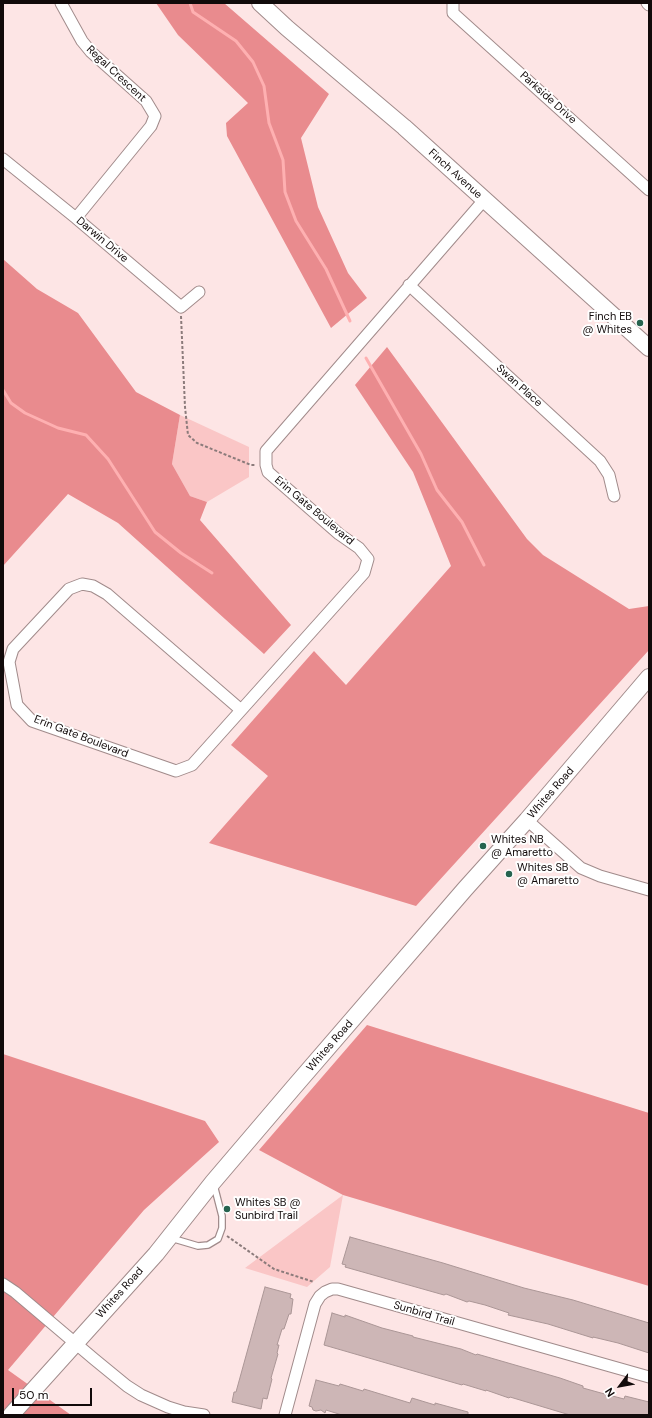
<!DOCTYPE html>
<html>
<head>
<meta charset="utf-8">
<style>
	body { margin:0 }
	#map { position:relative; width:652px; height:1418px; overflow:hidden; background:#fde5e5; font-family:"DM Sans",sans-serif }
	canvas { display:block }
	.frame { position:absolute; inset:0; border:4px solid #110a0a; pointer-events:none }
	.north { position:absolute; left:600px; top:1366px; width:40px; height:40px; -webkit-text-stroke:3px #fff; paint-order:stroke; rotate:238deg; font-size:11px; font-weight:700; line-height:16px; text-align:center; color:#110a0a }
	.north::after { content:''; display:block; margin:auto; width:14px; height:18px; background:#110a0a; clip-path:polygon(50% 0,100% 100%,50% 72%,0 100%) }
	.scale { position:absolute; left:12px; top:1388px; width:80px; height:18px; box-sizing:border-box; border:2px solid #110a0a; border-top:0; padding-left:5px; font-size:12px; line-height:14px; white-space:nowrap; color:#110a0a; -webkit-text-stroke:3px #fff; paint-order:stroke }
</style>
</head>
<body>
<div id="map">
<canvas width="652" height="1418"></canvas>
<div class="frame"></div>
<div class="north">N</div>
<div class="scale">50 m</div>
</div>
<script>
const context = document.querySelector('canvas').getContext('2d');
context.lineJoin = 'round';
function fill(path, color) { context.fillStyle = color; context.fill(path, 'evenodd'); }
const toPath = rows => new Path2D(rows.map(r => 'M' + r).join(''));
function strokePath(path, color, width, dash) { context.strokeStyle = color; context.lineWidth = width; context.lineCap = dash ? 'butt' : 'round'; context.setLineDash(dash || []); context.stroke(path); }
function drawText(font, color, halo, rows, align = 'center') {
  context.font = font + ' "DM Sans",sans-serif'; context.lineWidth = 4; context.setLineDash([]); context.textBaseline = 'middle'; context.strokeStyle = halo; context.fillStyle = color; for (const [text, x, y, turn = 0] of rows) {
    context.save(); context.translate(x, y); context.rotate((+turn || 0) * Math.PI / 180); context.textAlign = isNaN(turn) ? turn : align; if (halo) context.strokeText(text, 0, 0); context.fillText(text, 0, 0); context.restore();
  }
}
const green = toPath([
	[180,415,249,447,249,477,207,502,190,496,172,464],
	[343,1195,330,1267,307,1287,245,1268]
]);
const forest = toPath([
	[156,3,224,3,329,94,301,138,318,207,348,273,367,298,331,328,227,136,226,123,248,103,178,35],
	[3,259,37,289,78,313,136,392,180,415,172,464,190,496,207,502,200,520,291,625,264,654,118,523,68,494,3,566],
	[387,347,527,539,543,555,629,609,649,606,649,650,416,906,209,843,268,776,231,745,314,651,346,685,451,566,413,472,355,385],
	[367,1025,649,1113,649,1286,343,1195,259,1150],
	[3,1054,205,1121,219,1142,144,1210,8,1370,71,1415,3,1415]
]);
const stream = toPath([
	[190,3,193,12,236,41,253,62,264,86,269,123,283,160,285,192,296,221,326,269,350,321],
	[366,358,421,454,437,490,462,522,484,565],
	[3,390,11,403,25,413,58,428,86,435,108,459,155,532,181,553,212,573]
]);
const building = toPath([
	[350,1237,443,1263,524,1288,573,1300,649,1323,649,1353,618,1343,593,1337,593,1338,548,1324,508,1315,509,1313,485,1305,469,1301,467,1302,446,1294,444,1295,345,1267,346,1265,342,1264,350,1237],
	[265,1287,291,1294,290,1298,293,1299,291,1314,289,1314,284,1329,282,1329,277,1345,279,1345,277,1353,278,1354,271,1378,272,1379,267,1399,263,1398,261,1409,232,1402,234,1392,236,1392,265,1287],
	[332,1313,345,1317,345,1315,382,1328,413,1336,413,1337,461,1349,476,1355,477,1354,560,1378,583,1386,583,1388,601,1393,624,1399,625,1396,649,1402,649,1415,570,1415,510,1397,509,1398,486,1390,486,1391,463,1384,462,1385,324,1345,332,1313],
	[316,1380,339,1386,340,1384,363,1391,364,1389,410,1403,412,1398,435,1405,435,1403,468,1412,468,1415,342,1415,326,1410,325,1413,321,1410,316,1411,313,1410,312,1407,309,1406,316,1380]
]);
const path = toPath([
	[181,316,185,407,188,435,197,443,251,465,255,465],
	[227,1236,274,1269,314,1282]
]);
const service = toPath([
	[171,1238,198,1246,208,1245,218,1239,222,1228,222,1216,214,1185]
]);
const minor = toPath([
	[61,3,82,41,91,52,146,101,155,116,151,126,76,218],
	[453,3,453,13,649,190],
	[647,3,649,5],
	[3,159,76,218,181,307,199,292],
	[409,285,600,461,609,475,614,496],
	[241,710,107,594,93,586,82,584,69,589,13,649,9,662,17,705,32,721,176,771,192,765,364,573,368,559,359,548,339,534,268,472,266,465,266,451,484,200],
	[527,820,581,868,600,876,649,890],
	[3,1284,15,1292,94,1359,127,1386,141,1395,168,1407,184,1412,204,1415],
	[285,1415,315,1304,320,1296,325,1292,332,1289,338,1289,649,1377]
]);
const secondary = toPath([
	[260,3,287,28,404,127,649,348],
	[11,1415,156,1254,213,1182,294,1087,465,889,527,820,649,677]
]);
const markers = [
	[640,323,4,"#26634f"],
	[483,846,4,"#26634f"],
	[509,874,4,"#26634f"],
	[227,1209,4,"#26634f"]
];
const streetNames = [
	["Regal Crescent",116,74,43],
	["Parkside Drive",548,98,42],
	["Finch Avenue",455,174,42],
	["Darwin Drive",102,240,40],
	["Swan Place",519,386,42],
	["Erin Gate Boulevard",314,511,40],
	["Erin Gate Boulevard",81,737,21],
	["Whites Road",551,793,-49],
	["Whites Road",330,1046,-49],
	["Whites Road",120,1293,-48],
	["Sunbird Trail",424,1314,16]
];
const poiNames = [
	["Finch EB",632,317,"right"],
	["@ Whites",632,330,"right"],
	["Whites NB",491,840],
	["@ Amaretto",491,853],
	["Whites SB",517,868],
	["@ Amaretto",517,881],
	["Whites SB @",235,1203],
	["Sunbird Trail",235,1216]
];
fill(green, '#fac6c6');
fill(forest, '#e98b8e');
strokePath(stream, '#feb0b1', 3);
fill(building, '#cdb6b6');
strokePath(building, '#ab9696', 1);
strokePath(service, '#a18b8b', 8);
strokePath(minor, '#a18b8b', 13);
strokePath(secondary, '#a18b8b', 18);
strokePath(path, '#8b7b7b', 2, [3, 2]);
strokePath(service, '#fff', 5.5);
strokePath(minor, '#fff', 11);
strokePath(secondary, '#fff', 16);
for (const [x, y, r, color] of markers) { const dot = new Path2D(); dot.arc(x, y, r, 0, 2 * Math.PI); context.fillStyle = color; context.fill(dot); strokePath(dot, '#fff', 1.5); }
drawText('11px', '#110a0a', '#fff', streetNames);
drawText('11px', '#110a0a', '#fff', poiNames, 'left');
</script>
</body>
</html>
